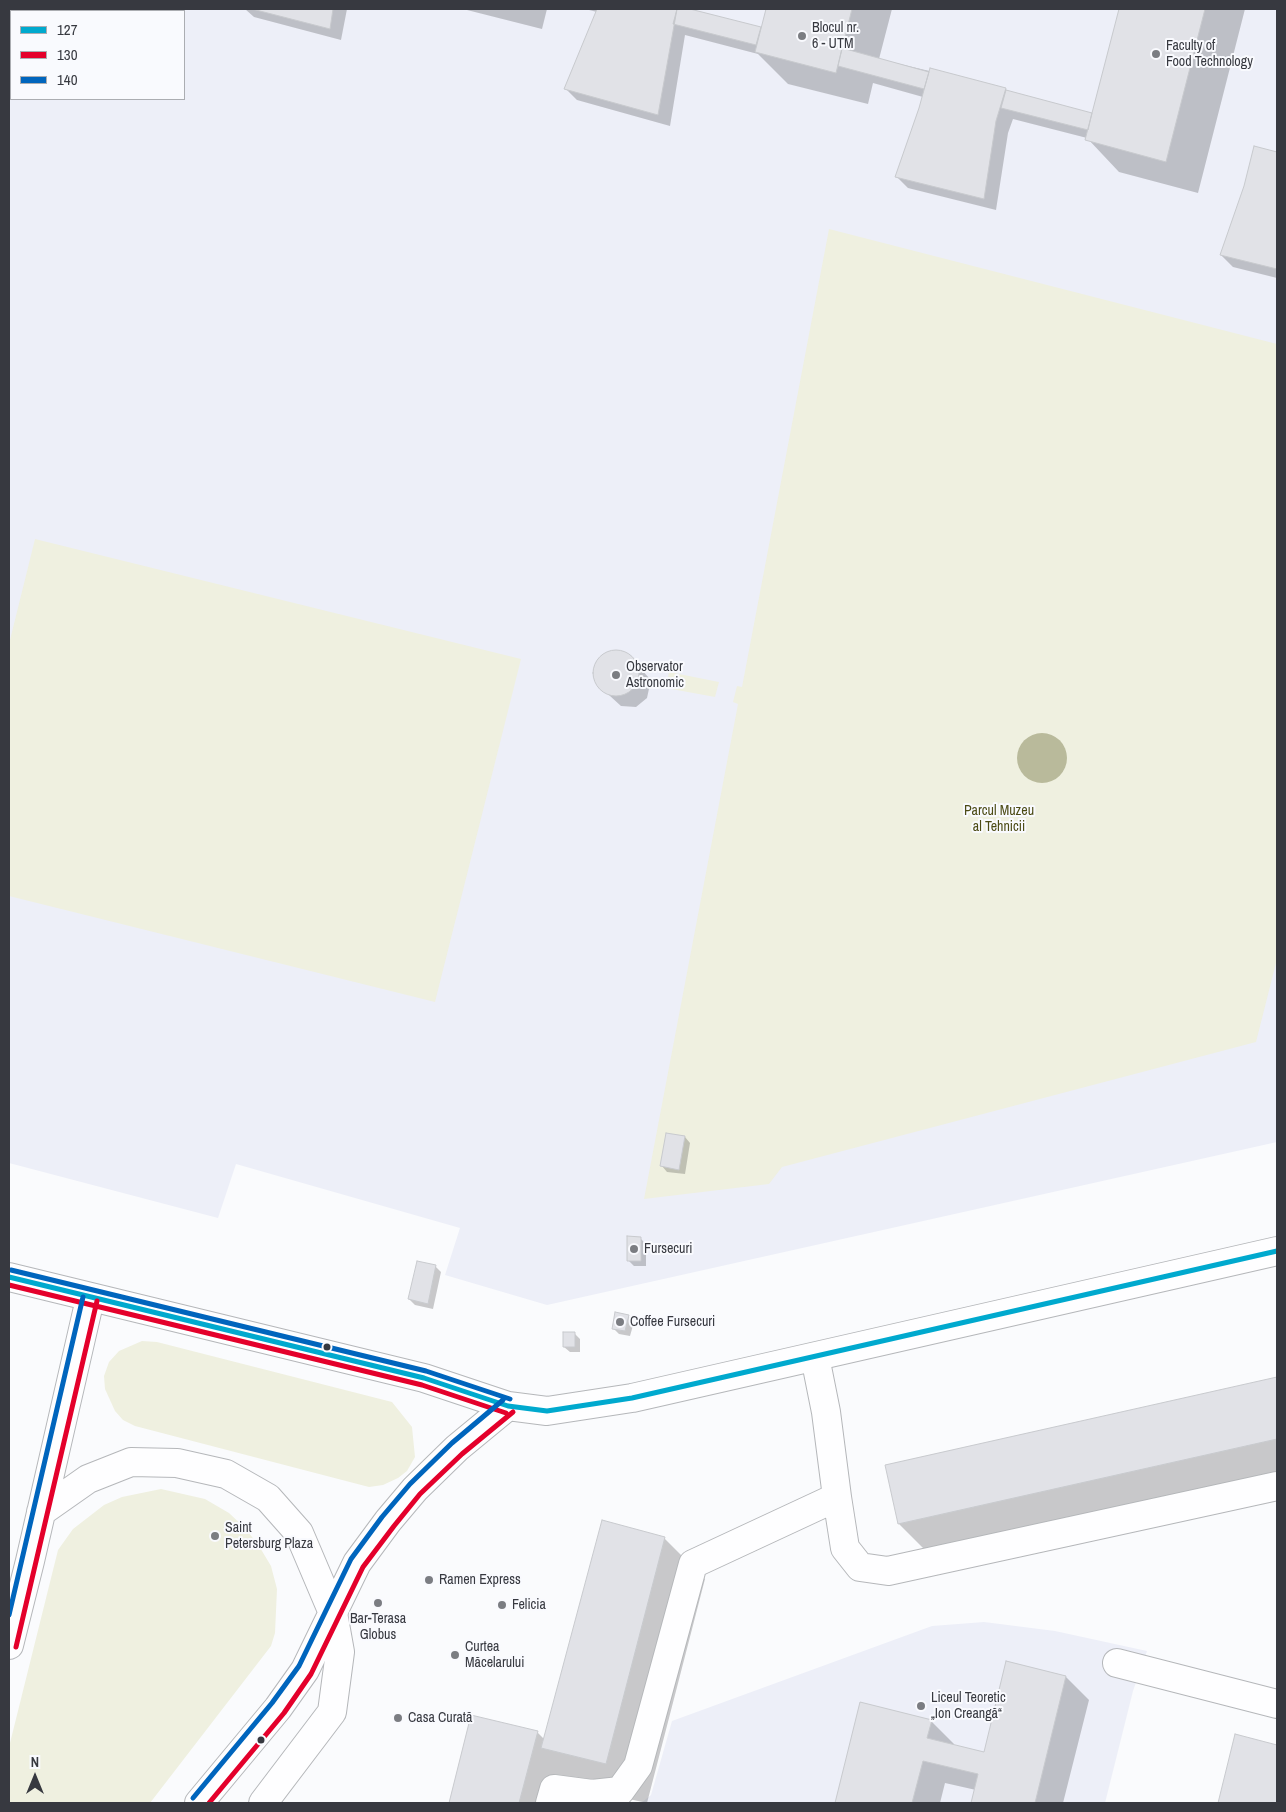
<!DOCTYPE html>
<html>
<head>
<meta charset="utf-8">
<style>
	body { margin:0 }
	#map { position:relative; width:1286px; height:1812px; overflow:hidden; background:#fafbfd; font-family:"Archivo Narrow",sans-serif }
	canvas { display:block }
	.frame { position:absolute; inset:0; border:10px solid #373940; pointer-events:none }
	.legend { position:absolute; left:10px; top:10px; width:175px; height:90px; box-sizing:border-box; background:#f9fafe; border:1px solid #abadb2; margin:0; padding:6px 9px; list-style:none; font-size:15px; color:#373940 }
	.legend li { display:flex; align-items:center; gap:10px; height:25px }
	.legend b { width:25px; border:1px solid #abadb2 }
	.north { position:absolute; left:10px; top:1752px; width:50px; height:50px; -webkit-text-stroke:4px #f9fafe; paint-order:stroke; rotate:0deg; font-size:14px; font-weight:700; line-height:20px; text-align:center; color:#373940 }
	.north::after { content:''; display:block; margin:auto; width:18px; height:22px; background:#373940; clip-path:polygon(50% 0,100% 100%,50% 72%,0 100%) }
</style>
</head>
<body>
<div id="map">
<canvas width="1286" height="1812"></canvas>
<div class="frame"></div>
<ul class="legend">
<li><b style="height:6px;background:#00a9ce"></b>127</li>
<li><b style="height:6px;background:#e4002b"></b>130</li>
<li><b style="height:6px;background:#0065bd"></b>140</li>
</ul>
<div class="north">N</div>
</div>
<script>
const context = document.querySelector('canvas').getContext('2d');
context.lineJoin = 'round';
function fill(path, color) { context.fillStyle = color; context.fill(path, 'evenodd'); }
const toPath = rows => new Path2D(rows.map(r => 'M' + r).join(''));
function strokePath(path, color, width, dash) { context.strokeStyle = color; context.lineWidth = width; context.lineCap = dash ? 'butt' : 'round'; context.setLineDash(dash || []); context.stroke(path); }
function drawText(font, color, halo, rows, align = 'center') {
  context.font = font + ' "Archivo Narrow",sans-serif'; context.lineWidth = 4; context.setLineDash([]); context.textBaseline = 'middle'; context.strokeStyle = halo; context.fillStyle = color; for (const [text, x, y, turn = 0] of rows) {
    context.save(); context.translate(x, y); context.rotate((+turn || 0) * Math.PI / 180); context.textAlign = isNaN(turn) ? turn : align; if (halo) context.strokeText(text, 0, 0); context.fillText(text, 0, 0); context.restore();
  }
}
const built = toPath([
	[9,9,1277,9,1277,1142,547,1305,445,1275,460,1228,236,1164,218,1218,9,1163],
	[11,11,184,11,184,99,11,99],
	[984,1622,1055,1631,1147,1651,1133,1691,1105,1803,641,1803,651,1795,672,1721,932,1626]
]);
const green = toPath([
	[829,229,1277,344,1277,959,1256,1042,782,1167,769,1184,644,1199,738,704,733,702,737,686,742,687],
	[35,539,521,659,435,1002,9,896,9,644],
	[669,672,719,682,715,697,666,688],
	[142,1341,157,1342,392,1402,412,1427,415,1457,407,1471,398,1478,383,1485,369,1487,135,1426,123,1420,115,1411,105,1389,104,1376,109,1362,119,1351],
	[161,1489,205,1499,229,1513,245,1528,259,1546,271,1566,277,1589,275,1633,271,1646,150,1803,9,1803,9,1747,58,1550,73,1529,104,1505,122,1497]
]);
const water = toPath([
	'1017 758a25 25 0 1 1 50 0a25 25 0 1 1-50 0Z'
]);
const shadow = toPath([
	[245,9,347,9,341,40,254,17],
	[463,9,547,9,542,29],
	[585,9,685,9,762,28,767,9,892,9,879,59,1005,89,1008,92,1093,116,1120,9,1245,9,1198,193,1119,172,1087,138,1013,119,1008,133,996,210,908,188,896,176,923,97,873,83,868,104,788,84,758,54,685,35,670,126,577,100,566,89,597,12],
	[1255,148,1277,153,1277,278,1233,267,1221,255,1245,186],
	[621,652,632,659,649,678,650,684,647,698,636,707,621,706,598,685,595,671,597,664,607,654],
	[685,1137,690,1143,685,1174,667,1172,662,1166],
	[640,1238,646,1244,646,1266,634,1266,628,1260],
	[435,1266,441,1272,433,1309,415,1305,409,1299],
	[628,1316,634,1322,630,1336,619,1334,613,1328],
	[574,1333,580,1339,580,1352,570,1352,564,1347],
	[1277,1378,1277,1478,931,1556,899,1524,886,1465],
	[664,1538,705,1579,647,1803,584,1789,571,1803,450,1803,472,1717,537,1732,545,1740],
	[1007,1662,1066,1677,1089,1700,1063,1803,972,1803,976,1790,945,1783,940,1803,836,1803,861,1703,931,1721,954,1744,954,1746,985,1753],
	[1236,1736,1277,1746,1277,1803,1219,1803]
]);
const building = toPath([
	[252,9,333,9,330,29,252,9],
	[597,9,677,9,658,115,564,89,597,9],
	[677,9,690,9,761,27,756,45,673,24,677,9],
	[766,9,852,9,836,73,755,52,766,9],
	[1119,9,1205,9,1166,162,1085,140,1119,9],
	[842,48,929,72,924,89,838,66,842,48],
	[930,68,1006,88,996,121,984,199,895,177,919,108,930,68],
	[1006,90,1092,113,1088,130,1001,108,1006,90],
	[1254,146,1277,152,1277,269,1220,255,1244,186,1254,146],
	'593 673a23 23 0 1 1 46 0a23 23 0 1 1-46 0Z',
	[666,1133,685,1136,679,1170,660,1166,666,1133],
	[627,1236,641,1237,641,1261,627,1261,627,1236],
	[417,1261,436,1265,428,1304,408,1299,417,1261],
	[615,1312,629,1315,625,1331,612,1329,615,1312],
	[563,1332,575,1332,575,1347,563,1347,563,1332],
	[1277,1377,1277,1439,898,1524,885,1465,1277,1377],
	[602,1520,665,1537,606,1764,541,1748,602,1520],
	[1006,1661,1066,1676,1035,1803,971,1803,978,1774,923,1761,912,1803,835,1803,860,1702,932,1720,927,1738,984,1752,1006,1661],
	[471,1715,538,1731,519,1803,449,1803,471,1715],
	[1235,1734,1277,1745,1277,1803,1218,1803,1235,1734]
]);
const minor = toPath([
	[837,1497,845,1548,860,1567,888,1571,1277,1486],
	[1117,1663,1277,1704],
	[263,1803,332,1712,340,1652,333,1613],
	[550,1803,554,1789,592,1794,620,1791,638,1766,693,1564,837,1497,826,1412,815,1357]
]);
const major = toPath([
	[9,1277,424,1378,508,1406,547,1411,632,1398,1277,1251],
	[41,1512,88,1479,131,1462,177,1463,226,1474,268,1498,299,1533,333,1613],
	[9,1645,30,1561,90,1299],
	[199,1803,278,1708,305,1670,357,1563,388,1521,415,1489,457,1448,508,1406]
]);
const bus1 = toPath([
	[9,1277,424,1378,508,1406,547,1411,632,1398,1277,1251]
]);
const bus2 = toPath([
	[9,1285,422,1385,506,1413],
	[16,1647,97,1301],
	[209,1803,284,1713,311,1674,363,1567,394,1526,420,1494,462,1454,513,1412]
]);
const bus3 = toPath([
	[11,1270,426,1371,510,1399],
	[9,1615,83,1297],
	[193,1798,272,1703,299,1666,351,1559,382,1517,410,1484,452,1443,503,1400]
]);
const markers = [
	[802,36,5,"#7b7d82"],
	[1156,54,5,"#7b7d82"],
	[616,675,5,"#7b7d82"],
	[634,1249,5,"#7b7d82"],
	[620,1322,5,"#7b7d82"],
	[327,1347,4.5,"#373940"],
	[215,1536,5,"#7b7d82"],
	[429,1580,5,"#7b7d82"],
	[378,1603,5,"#7b7d82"],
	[502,1605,5,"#7b7d82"],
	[455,1655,5,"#7b7d82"],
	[921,1706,5,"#7b7d82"],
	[398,1718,5,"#7b7d82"],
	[261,1740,4.5,"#373940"]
];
const poiNames = [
	["Blocul nr.",812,28],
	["6 - UTM",812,44],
	["Faculty of",1166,46],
	["Food Technology",1166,62],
	["Observator",626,667],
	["Astronomic",626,683],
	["Fursecuri",644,1249],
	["Coffee Fursecuri",630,1322],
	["Saint",225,1528],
	["Petersburg Plaza",225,1544],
	["Ramen Express",439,1580],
	["Felicia",512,1605],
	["Bar-Terasa",378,1619,"center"],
	["Globus",378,1635,"center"],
	["Curtea",465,1647],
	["Măcelarului",465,1663],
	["Liceul Teoretic",931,1698],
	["„Ion Creangă“",931,1714],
	["Casa Curată",408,1718]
];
const parkNames = [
	["Parcul Muzeu",999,811],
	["al Tehnicii",999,827]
];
fill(built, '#edeff8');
fill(green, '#eff0e0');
fill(water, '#b9ba9b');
fill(shadow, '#0003');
fill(building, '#e1e2e7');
strokePath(building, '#c8cace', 1);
strokePath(minor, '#b5b7ba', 30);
strokePath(major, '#b5b7ba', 30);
strokePath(minor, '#fefeff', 28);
strokePath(major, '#fefeff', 28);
strokePath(bus1, '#00a9ce', 5);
strokePath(bus2, '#e4002b', 5);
strokePath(bus3, '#0065bd', 5);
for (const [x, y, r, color] of markers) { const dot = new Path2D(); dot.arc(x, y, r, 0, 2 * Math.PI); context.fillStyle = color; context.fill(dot); strokePath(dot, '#f9fafe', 2); }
drawText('14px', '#373940', '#f9fafe', poiNames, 'left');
drawText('14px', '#4c4b15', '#f9fafe', parkNames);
</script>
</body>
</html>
